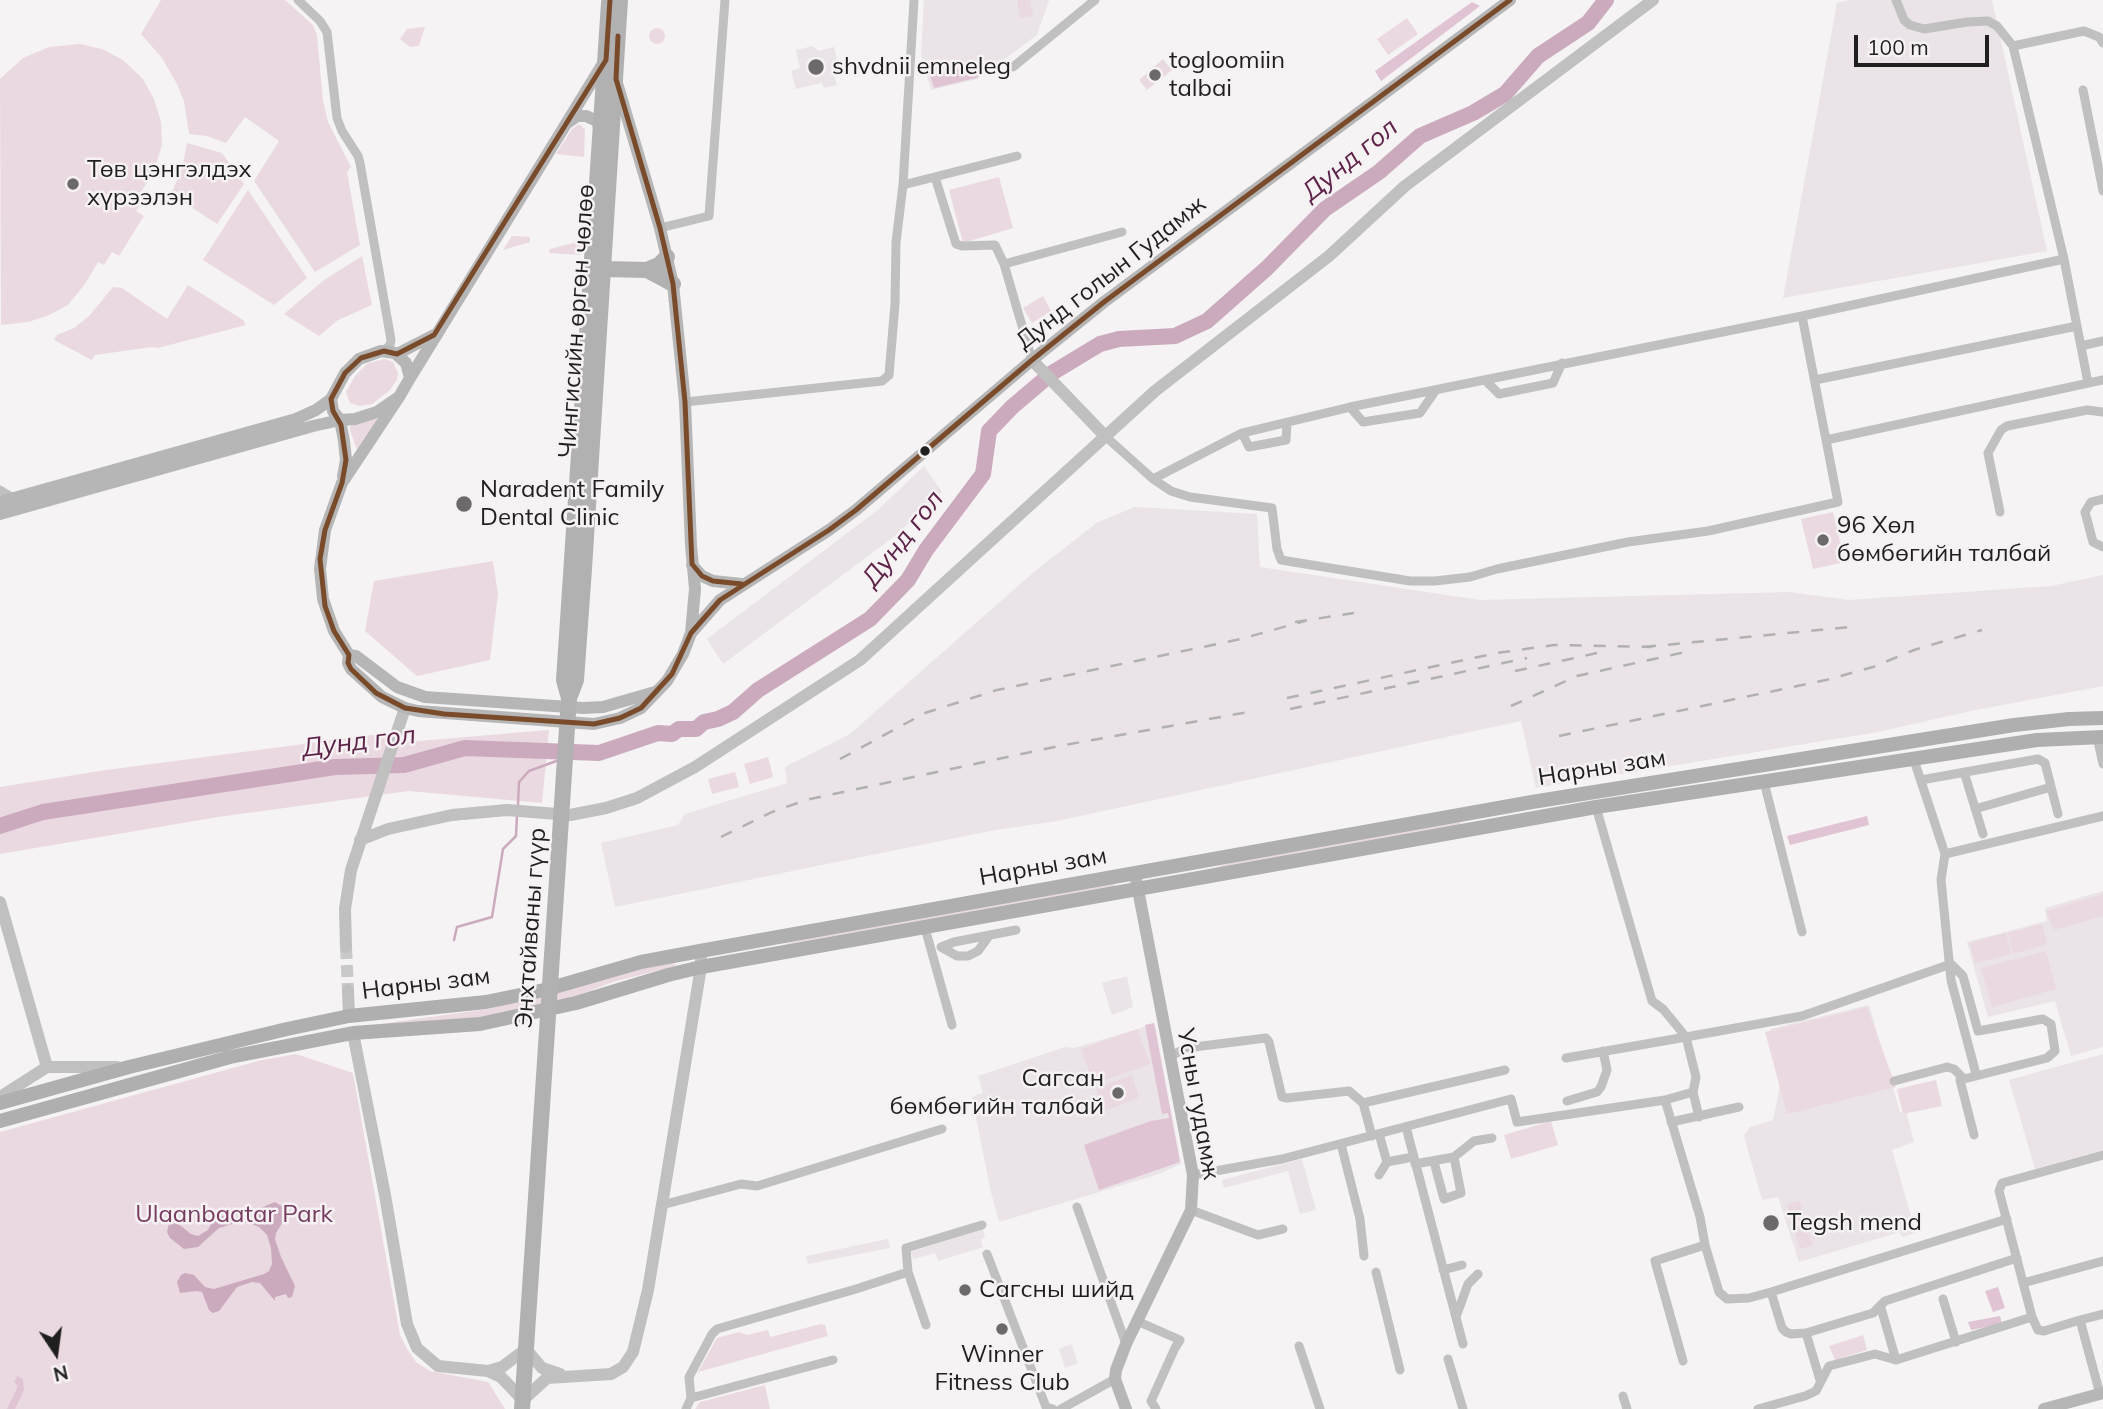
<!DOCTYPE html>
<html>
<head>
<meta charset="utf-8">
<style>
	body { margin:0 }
	#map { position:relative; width:2103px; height:1409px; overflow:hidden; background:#f5f3f4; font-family:Mulish,sans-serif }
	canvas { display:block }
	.north { position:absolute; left:21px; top:1318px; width:70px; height:70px; -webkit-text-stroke:5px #f6f2f4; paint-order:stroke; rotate:167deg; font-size:19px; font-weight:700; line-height:28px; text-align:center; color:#201f1f }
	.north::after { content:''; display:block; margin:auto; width:24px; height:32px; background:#201f1f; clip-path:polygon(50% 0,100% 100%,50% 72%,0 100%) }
	.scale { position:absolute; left:1854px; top:35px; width:135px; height:32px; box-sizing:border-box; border:4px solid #201f1f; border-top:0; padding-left:9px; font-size:21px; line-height:24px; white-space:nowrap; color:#201f1f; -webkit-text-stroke:5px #f6f2f4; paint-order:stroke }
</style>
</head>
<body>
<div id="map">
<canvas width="2103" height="1409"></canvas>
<div class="north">N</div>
<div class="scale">100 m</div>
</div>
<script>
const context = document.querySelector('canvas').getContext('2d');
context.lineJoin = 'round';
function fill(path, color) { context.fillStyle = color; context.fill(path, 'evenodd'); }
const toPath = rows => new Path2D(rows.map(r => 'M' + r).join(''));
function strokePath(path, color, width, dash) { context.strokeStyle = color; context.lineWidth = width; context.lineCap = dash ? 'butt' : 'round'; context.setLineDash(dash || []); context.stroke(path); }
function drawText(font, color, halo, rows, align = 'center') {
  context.font = font + ' Mulish,sans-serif'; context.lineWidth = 5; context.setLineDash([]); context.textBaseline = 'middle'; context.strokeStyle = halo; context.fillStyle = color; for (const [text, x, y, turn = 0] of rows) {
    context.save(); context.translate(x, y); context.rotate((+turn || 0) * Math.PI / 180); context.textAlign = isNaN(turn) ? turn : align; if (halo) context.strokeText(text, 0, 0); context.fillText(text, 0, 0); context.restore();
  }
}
const built = toPath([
	[924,0,1049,0,1037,35,977,79,931,90,921,55],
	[1850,0,1992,0,2047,251,1783,298,1837,3],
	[813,46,818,51,834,47,838,65,832,67,837,85,824,88,822,83,796,89,791,71,800,68,796,50],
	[924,466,942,492,895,536,723,664,707,639,879,509],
	[1135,507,1257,514,1260,567,1480,600,1790,592,1849,600,2051,586,2103,575,2103,686,1971,711,1878,732,1536,788,1521,721,1057,821,990,831,615,907,601,843,678,825,685,814,787,783,785,767,850,734,1035,571,1098,522],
	[2103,891,2103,1047,2071,1056,2055,1001,1988,1017,1967,942,2047,921,2045,908],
	[1127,976,1133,1007,1112,1015,1102,983],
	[1869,1005,1900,1112,1906,1111,1914,1142,1892,1150,1916,1233,1902,1237,1900,1232,1799,1262,1778,1197,1762,1200,1744,1136,1750,1127,1773,1120,1782,1076,1770,1029],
	[1155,1024,1181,1164,1156,1175,999,1222,990,1188,972,1097,983,1093,978,1076,1065,1047,1074,1048],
	[2103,1054,2103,1150,2035,1169,2009,1080],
	[1302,1159,1316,1210,1300,1214,1288,1171,1224,1188,1222,1180],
	[983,1229,985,1238,981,1239,983,1247,938,1261,935,1253,913,1259,911,1252],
	[888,1239,890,1248,808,1264,806,1256],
	[1071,1344,1078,1363,1065,1368,1059,1349]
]);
const green = toPath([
	[161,0,285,0,313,25,317,36,323,101,328,122,351,167,347,172,360,245,315,272,254,181,279,141,245,117,226,143,207,136,189,134,184,101,177,84,162,58,141,34],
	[1017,0,1030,0,1033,16,1020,18],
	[1407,18,1418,34,1388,55,1377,39],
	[425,27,419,46,410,47,400,39,407,29],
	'649 36a8 8 0 1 1 16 0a8 8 0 1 1-16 0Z',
	[80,44,102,49,123,60,143,79,154,99,161,122,162,145,154,171,138,197,143,200,136,211,144,216,119,256,112,252,104,265,98,262,85,284,68,305,47,316,28,322,1,325,0,79,23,58,49,47],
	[1163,59,1172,70,1147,90,1139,80],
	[579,124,585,129,584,157,556,154,572,129],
	[187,143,222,153,244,184,217,224,171,194,182,169],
	[999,177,1013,228,963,243,949,190],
	[248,190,307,278,274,305,203,260],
	[512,236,530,237,530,242,503,250],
	[581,241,580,255,549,253,550,249],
	[362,256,372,305,338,320,319,336,284,314,324,280],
	[188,285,243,320,246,325,158,348,152,347,95,355,92,360,54,340,57,335,74,328,89,316,113,287,122,288,167,319],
	[1043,296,1051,311,1032,323,1023,308],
	[385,359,393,362,398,373,397,380,389,391,372,404,359,406,350,403,346,392,355,376,368,363],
	[375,418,377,420,357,450,350,430,350,426],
	[1833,512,1845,562,1813,569,1801,519],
	[493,561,498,594,490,660,417,676,365,631,374,581],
	[549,730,542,803,409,791,218,817,0,854,0,787,106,770,372,735,407,742],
	[768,757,773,777,750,784,744,764],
	[735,772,739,787,712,794,708,779],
	[1460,821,1461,826,1200,872,1240,860],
	[1114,883,1115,887,782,945,810,937],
	[2103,894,2103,916,2054,930,2046,911],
	[2042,924,2047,944,2013,954,2008,933],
	[2006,933,2011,954,1975,963,1970,943],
	[2046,951,2056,989,1992,1007,1981,968],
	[670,963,676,964,675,966,613,982,566,1000,474,1020,373,1025,488,1009,612,975],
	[1867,1007,1896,1087,1787,1114,1765,1032],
	[1137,1029,1150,1064,1094,1084,1081,1049],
	[296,1054,353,1073,400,1335,406,1347,416,1362,430,1371,488,1382,505,1409,0,1409,0,1132,258,1061],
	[1132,1075,1139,1098,1104,1111,1096,1088],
	[1936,1080,1942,1106,1903,1114,1897,1089],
	[1551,1121,1558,1145,1511,1159,1504,1135],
	[1800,1201,1813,1245,1800,1249,1787,1204],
	[821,1324,825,1325,828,1336,698,1372,717,1338,739,1332,747,1335,768,1330,770,1337],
	[1863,1335,1867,1350,1835,1360,1829,1346],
	[765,1385,770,1409,695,1409,700,1402]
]);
const forest = toPath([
	[1472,2,1480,6,1381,81,1375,71],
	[993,61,995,64,976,78,934,88,930,76],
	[1867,816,1869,825,1790,845,1787,836],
	[1154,1023,1180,1162,1099,1190,1084,1145,1151,1121,1169,1118,1168,1113,1162,1114,1145,1025],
	[1998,1287,2005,1308,1993,1312,1985,1291],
	[2000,1316,2002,1324,1971,1330,1968,1322],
	[17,1376,23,1379,24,1390,15,1409,7,1409,18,1386,14,1382]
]);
const water = toPath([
	[275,1202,288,1210,286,1217,276,1233,275,1239,281,1257,295,1286,292,1297,288,1298,286,1294,275,1297,275,1301,260,1283,252,1282,237,1287,219,1311,213,1313,209,1310,202,1292,197,1291,180,1293,177,1282,181,1275,185,1273,194,1275,205,1287,214,1289,264,1274,269,1271,272,1264,271,1248,267,1235,259,1227,249,1223,236,1223,219,1228,198,1247,184,1249,170,1238,167,1232,169,1224,177,1223,191,1234,198,1236,208,1230,215,1215,236,1218,246,1217,265,1206]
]);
const stream = toPath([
	[572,756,584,752],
	[518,805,519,782,529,771,559,760],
	[454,940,457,927,492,917,503,849,516,836,517,815]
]);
const river = toPath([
	[0,826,43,812,335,767,404,765,465,748,599,753,658,733,672,734,679,729,696,729,704,722,718,719,733,712,758,690,870,619,908,580,926,550,983,474,989,431,1012,407,1052,373,1100,344,1119,339,1175,336,1207,321,1267,268,1325,209,1379,172,1420,136,1473,113,1505,94,1538,56,1588,23,1606,0]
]);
const tertiaryTunnel = toPath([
	[346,947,348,990]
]);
const minor = toPath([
	[298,0,320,21,327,32,337,118,342,131,358,156,360,163,391,340,390,345,384,351],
	[1896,0,1904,20,1910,25,1924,29,1967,22,1988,21,1997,26,2013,46,2064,259,2088,383],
	[2013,46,2084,31,2099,37,2103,43],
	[1013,67,1095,0],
	[2083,90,2103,191],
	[935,177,956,244,962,246,995,245,1004,264,1032,360],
	[903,185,1017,156],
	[660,228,709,216,725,0],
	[1004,264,1122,232],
	[1802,316,2064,259],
	[2081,346,2103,341],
	[1485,380,1499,394,1553,383,1562,363],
	[1815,380,2077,326],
	[685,402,882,381,889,375,895,304,896,242,903,185,914,0],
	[1350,407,1363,422,1420,413,1436,390],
	[1242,433,1249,447,1286,440,1287,423],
	[1105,436,1153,479,1171,491,1190,497,1272,508,1277,549,1281,560,1410,581,1435,581,1470,577,1497,569,1628,542,1708,531,1838,502,1826,440],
	[1153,479,1242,433,1350,407,1802,316,1826,440,2103,380],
	[0,490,13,498],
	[2103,499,2091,502,2085,512,2093,542,2103,547],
	[2000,512,1988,453,2001,430,2007,426,2087,410,2103,412],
	[2097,737,2103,764],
	[1913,757,1945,854,1941,880,1951,980,1976,1074],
	[1964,772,1983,834],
	[1921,780,2038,759,2045,763,2058,814],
	[1764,782,1802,932],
	[1975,809,2051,787],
	[1945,854,2103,816],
	[925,928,952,1025],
	[941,947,954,942,1016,930],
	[941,947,957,956,968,956,978,951,989,936],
	[1951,964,1963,976,1978,1031,2043,1019,2051,1024,2055,1051,2047,1058,1960,1080,1974,1135],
	[1169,1057,1186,1048,1266,1038,1269,1042,1282,1097,1287,1098,1349,1091,1363,1103],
	[1566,1058,1686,1037,1663,1009,1652,1001,1596,807],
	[1894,1081,1947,1067,1954,1069,1963,1078],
	[1693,1092,1699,1117],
	[1665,1100,1693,1092,1696,1077,1686,1037,1802,1016,1951,964],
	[1567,1101,1597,1092,1601,1087,1607,1070,1603,1051],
	[1671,1122,1739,1107],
	[1406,1127,1463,1344],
	[1372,1136,1363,1103,1505,1070],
	[1341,1144,1360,1219,1364,1256],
	[1387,1162,1413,1157],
	[1434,1162,1444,1199,1461,1193,1454,1157],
	[1415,1164,1454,1157,1474,1141,1492,1138],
	[1193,1175,1282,1159,1511,1099,1517,1122,1665,1100,1700,1217,1705,1245,1719,1292,1727,1299,1749,1298,1771,1292,2007,1219],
	[1379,1175,1387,1162,1379,1134],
	[662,1205,741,1184,757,1186,942,1129],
	[1077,1207,1126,1344],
	[1191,1210,1258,1235,1283,1229],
	[987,1254,1046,1407,1053,1409],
	[1443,1270,1462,1265],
	[908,1272,906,1248,982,1225],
	[1376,1272,1400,1370],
	[2023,1283,2103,1261],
	[1771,1292,1782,1328,1786,1332,1791,1334,1806,1333,1820,1380],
	[1943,1299,1956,1342],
	[1881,1308,1896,1360],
	[1456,1317,1468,1284,1478,1274],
	[2080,1320,2044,1331,2038,1330,2032,1317,1999,1191,2002,1183,2103,1155],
	[1137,1321,1180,1340,1175,1348,1151,1401,1156,1409],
	[1806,1333,1873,1313,1885,1301,2017,1258],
	[1299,1346,1320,1409],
	[1448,1359,1463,1409],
	[1683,1361,1655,1261,1705,1245],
	[2100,1394,2080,1320,2103,1314],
	[1623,1396,1627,1409],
	[691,1398,833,1360],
	[686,1409,691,1398,689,1377,712,1334,717,1329,856,1289,908,1272,926,1325],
	[1061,1409,1115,1379],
	[1758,1409,1805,1396,1816,1391,1829,1366,1875,1354,1896,1360,2032,1317]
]);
const tertiary = toPath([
	[1032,360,1105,436],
	[360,840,388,829,452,815,507,810,570,815,606,808,637,798,695,767,860,660,1155,391,1329,256,1405,186,1653,0],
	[0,902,47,1067],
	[346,947,345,909,351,870,405,708],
	[348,990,349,1016],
	[353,1033,385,1195,407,1324,417,1348,438,1366,488,1371,501,1377,523,1400,547,1378,611,1374,623,1367,633,1352,648,1290,701,967,701,958],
	[0,1097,47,1067,117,1067],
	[488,1371,502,1367,526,1349,542,1368,560,1374]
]);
const secondary = toPath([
	[567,123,577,116,586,116,597,121,600,130],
	[397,354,434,335],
	[410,378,604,62],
	[399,397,342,483,325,530,320,569,323,599,334,631,349,655,348,663,351,669,382,697,405,708,418,711,594,724,620,718,641,708,667,681,683,654,691,633,695,589,691,545,685,402,673,284,660,228,617,83],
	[0,502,296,419,316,410,331,399],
	[0,514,313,426,340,420,355,419,377,412,399,397,410,378,406,363,395,353,381,351,359,359,345,373,331,399,333,411,340,420,344,441,346,460,343,476],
	[692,565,702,576,713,581,742,584],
	[692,632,720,600,829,530,856,510,1032,360,1104,302,1510,0],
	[349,655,356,656,397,687,425,697,583,708,603,707,655,692],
	[1126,1409,1115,1379,1116,1370,1126,1344,1191,1210,1193,1175,1135,874],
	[2044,1409,2103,1393]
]);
const primary = toPath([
	[0,1103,129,1067,287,1029,349,1016,486,1002,544,990,641,962,700,951,1532,802,2014,725,2069,719,2103,718],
	[0,1121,230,1057,353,1033,480,1024,576,1003,668,975,701,967,1596,807,2037,740,2103,737]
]);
const trunk = toPath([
	[604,269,647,270,673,284],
	[647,270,659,265,667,257],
	[569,698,564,680,609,3],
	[522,1409,569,698,576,680,584,569,620,0]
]);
const rail = toPath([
	[1295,622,1354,613],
	[1644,647,1850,627],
	[1515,671,1602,652],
	[1287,698,1497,653,1554,645,1652,647],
	[1511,706,1577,676,1690,651],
	[1290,709,1527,658],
	[1559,736,1826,680,1873,667,1914,650,1982,630],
	[840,759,925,713,997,690,1241,639,1305,621],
	[721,837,772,812,806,800,1059,746,1254,711]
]);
const bus1 = toPath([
	[610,0,606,60,434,335,397,354,384,351,361,358,345,373,331,399,333,411,341,425,346,460,342,483,325,530,320,559,325,606,334,631,349,655,348,663,351,669,376,693,405,708,444,714,594,724,620,718,641,708,672,674,691,633,720,600,829,530,856,510,1032,360,1104,302,1510,0],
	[618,36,616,79,660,228,673,284,685,402,692,564,702,576,713,581,742,584]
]);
const markers = [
	[816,67,9,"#6b696a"],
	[1155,75,7,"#6b696a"],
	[73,184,7,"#6b696a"],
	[925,451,6,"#201f1f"],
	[464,504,9,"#6b696a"],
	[1823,540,7,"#6b696a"],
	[1118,1093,7,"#6b696a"],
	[1771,1223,9,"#6b696a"],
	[965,1290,7,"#6b696a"],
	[1002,1329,7,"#6b696a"]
];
const poiNames = [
	["togloomiin",1169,61],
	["talbai",1169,89],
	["shvdnii emneleg",832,67],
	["Төв цэнгэлдэх",87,170],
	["хүрээлэн",87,198],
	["Naradent Family",480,490],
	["Dental Clinic",480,518],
	["96 Хөл",1837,526],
	["бөмбөгийн талбай",1837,554],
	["Сагсан",1104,1079,"right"],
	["бөмбөгийн талбай",1104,1107,"right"],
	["Tegsh mend",1787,1223],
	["Сагсны шийд",979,1290],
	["Winner",1002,1355,"center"],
	["Fitness Club",1002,1383,"center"]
];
const streetNames = [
	["Дунд голын Гудамж",1111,273,-38],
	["Чингисийн өргөн чөлөө",577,321,-86],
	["Нарны зам",1602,768,-9],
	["Нарны зам",1043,867,-10],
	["Энхтайваны гүүр",531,928,-86],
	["Нарны зам",426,984,-7],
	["Усны гудамж",1198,1104,80]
];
const parkNames = [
	["Ulaanbaatar Park",234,1215]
];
const waterNames = [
	["Дунд гол",1350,160,-39],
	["Дунд гол",903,539,-52],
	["Дунд гол",359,742,-7]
];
fill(built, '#eae3e7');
fill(green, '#ebd9e2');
fill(forest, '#e0c4d4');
fill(water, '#ccaabd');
strokePath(stream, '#ccaabd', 2.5);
strokePath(river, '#ccaabd', 16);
strokePath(tertiaryTunnel, '#cac9c9', 12, [12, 6]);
strokePath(minor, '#c0c0c0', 9);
strokePath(tertiary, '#c0c0c0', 12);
strokePath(secondary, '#b6b6b6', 12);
strokePath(primary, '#afafaf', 14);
strokePath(trunk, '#b2b1b1', 16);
strokePath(rail, '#b1b1b1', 2.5, [12, 12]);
strokePath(bus1, '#7a4b2a', 5);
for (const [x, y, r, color] of markers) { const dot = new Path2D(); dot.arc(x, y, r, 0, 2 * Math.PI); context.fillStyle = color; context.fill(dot); strokePath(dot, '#f6f2f4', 2.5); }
drawText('24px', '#201f1f', '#f6f2f4', poiNames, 'left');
drawText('24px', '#201f1f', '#f6f2f4', streetNames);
drawText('24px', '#773b60', '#f6f2f4', parkNames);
drawText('italic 26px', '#5c2247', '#f6f2f4', waterNames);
</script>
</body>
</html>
